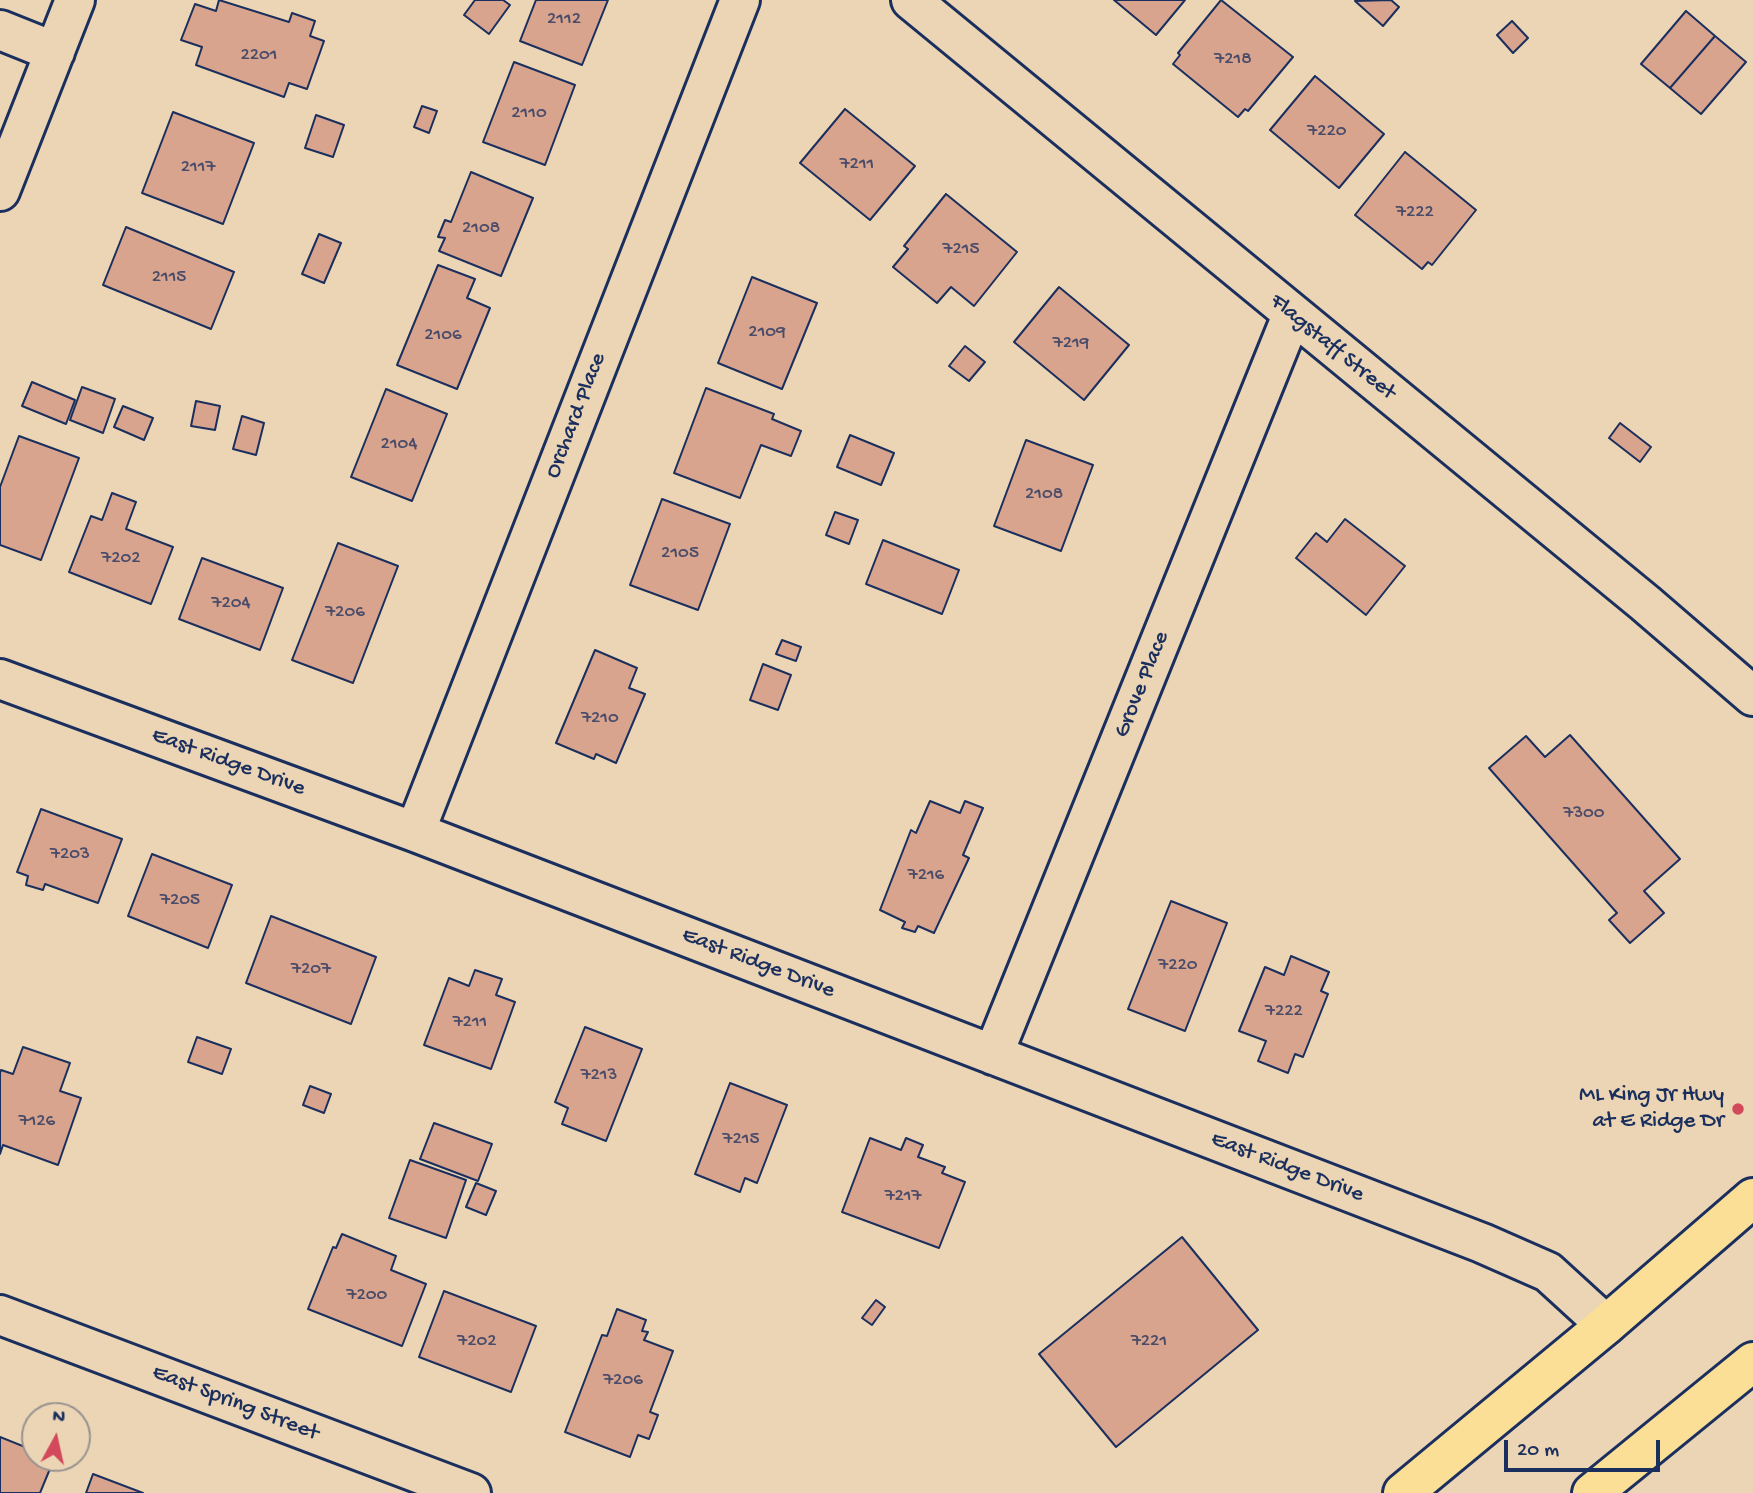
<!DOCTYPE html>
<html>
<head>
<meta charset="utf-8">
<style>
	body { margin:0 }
	#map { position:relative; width:1753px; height:1493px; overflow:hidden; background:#ecd5b4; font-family:"Gochi Hand",sans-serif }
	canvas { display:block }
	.north { position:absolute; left:21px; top:1402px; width:70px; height:70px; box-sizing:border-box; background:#ecd5b4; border:2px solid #989392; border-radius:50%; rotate:8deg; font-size:19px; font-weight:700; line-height:28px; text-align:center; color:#1b2f5e }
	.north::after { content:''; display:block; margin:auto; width:24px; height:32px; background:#d1495b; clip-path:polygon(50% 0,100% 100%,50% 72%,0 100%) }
	.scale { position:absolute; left:1504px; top:1440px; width:156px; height:32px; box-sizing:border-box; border:4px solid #1b2f5e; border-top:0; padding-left:9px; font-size:21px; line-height:24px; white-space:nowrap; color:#1b2f5e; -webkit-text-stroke:5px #ecd5b4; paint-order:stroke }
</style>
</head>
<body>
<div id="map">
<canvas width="1753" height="1493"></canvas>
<div class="north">N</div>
<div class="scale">20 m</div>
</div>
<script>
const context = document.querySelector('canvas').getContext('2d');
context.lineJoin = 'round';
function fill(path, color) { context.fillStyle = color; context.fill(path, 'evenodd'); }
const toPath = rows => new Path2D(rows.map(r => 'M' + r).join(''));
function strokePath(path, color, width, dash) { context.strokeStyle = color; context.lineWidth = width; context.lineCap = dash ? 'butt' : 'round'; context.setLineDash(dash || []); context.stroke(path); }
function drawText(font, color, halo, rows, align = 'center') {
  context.font = font + ' "Gochi Hand",sans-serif'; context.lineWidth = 6; context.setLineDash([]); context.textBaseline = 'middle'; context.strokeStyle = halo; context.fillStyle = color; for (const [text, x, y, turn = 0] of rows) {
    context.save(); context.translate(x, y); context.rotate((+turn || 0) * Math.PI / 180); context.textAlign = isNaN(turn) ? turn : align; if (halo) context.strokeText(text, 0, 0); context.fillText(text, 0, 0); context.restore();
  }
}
const building = toPath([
	[219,0,289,22,292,13,315,21,310,36,324,41,307,89,289,83,284,97,196,65,202,47,181,40,195,4,216,11,219,0],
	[475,0,503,0,510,5,489,34,464,15,475,0],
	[536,0,608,0,582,65,520,41,536,0],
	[1114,0,1185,0,1156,35,1114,0],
	[1221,0,1293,57,1248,111,1245,109,1238,117,1173,64,1180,55,1178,53,1221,0],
	[1391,0,1399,7,1383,26,1355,1,1391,0],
	[1686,11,1715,36,1670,88,1641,64,1686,11],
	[1512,21,1528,38,1513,53,1497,35,1512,21],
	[1715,36,1746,62,1701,114,1670,88,1715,36],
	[514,62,575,85,545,165,483,142,514,62],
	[1315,76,1384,134,1339,188,1270,130,1315,76],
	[422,106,437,111,429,133,414,127,422,106],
	[845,109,915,166,870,220,800,163,845,109],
	[173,112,254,143,223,224,142,193,173,112],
	[316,115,344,125,333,157,305,148,316,115],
	[1405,152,1476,210,1432,265,1428,262,1422,269,1355,215,1405,152],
	[471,172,533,198,501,276,439,251,445,238,438,237,445,220,451,222,471,172],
	[946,194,1017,252,974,306,951,287,937,303,893,267,908,249,904,246,946,194],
	[126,227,234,272,211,329,103,285,126,227],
	[319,234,341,243,324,283,302,274,319,234],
	[438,265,475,279,467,298,490,308,457,389,397,365,438,265],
	[752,277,817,303,782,389,718,363,752,277],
	[1059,287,1129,345,1084,400,1014,342,1059,287],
	[965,346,985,362,969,381,949,366,965,346],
	[32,382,75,400,66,424,22,406,32,382],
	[82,387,115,399,103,433,70,420,82,387],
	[706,388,774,414,772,419,801,431,791,456,761,445,740,498,674,473,706,388],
	[386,389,447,414,412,501,351,477,386,389],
	[196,401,220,406,215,430,191,426,196,401],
	[123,406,153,418,144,440,114,427,123,406],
	[242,416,264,423,256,455,233,449,242,416],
	[1620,423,1651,447,1640,462,1609,438,1620,423],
	[850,435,894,453,881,485,837,467,850,435],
	[19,436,79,458,41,560,0,545,0,487,19,436],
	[1026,440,1093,465,1061,551,994,526,1026,440],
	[112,493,136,502,126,529,173,547,151,604,69,572,91,516,102,520,112,493],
	[662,499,730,524,698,610,630,585,662,499],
	[835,512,858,520,849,544,826,535,835,512],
	[1345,519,1405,566,1366,615,1296,558,1316,533,1327,542,1345,519],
	[883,540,959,570,942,614,866,584,883,540],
	[338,543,398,566,353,683,292,660,338,543],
	[202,558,283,588,260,650,179,619,202,558],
	[782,640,801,647,796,661,776,654,782,640],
	[595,650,637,668,629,688,645,694,616,763,596,754,594,759,556,743,595,650],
	[763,664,791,675,778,710,750,700,763,664],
	[1570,735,1680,859,1644,891,1664,913,1630,943,1609,920,1617,913,1489,768,1526,736,1545,757,1570,735],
	[930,801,960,813,965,801,983,808,963,855,969,858,934,933,918,926,915,932,902,928,905,922,880,910,911,830,916,833,930,801],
	[41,809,122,839,98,903,45,884,43,890,26,885,28,876,17,872,41,809],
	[152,854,232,885,208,948,128,916,152,854],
	[1171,901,1227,923,1185,1031,1128,1009,1171,901],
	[271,916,376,957,351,1024,246,983,271,916],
	[1291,956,1329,972,1321,991,1328,994,1303,1057,1295,1054,1288,1073,1258,1061,1266,1041,1239,1031,1265,967,1284,975,1291,956],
	[475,970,502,979,496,995,515,1002,491,1069,424,1045,449,978,469,986,475,970],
	[585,1027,642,1049,606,1141,562,1124,568,1108,555,1102,585,1027],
	[197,1037,231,1049,222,1074,188,1062,197,1037],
	[23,1047,70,1063,60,1091,81,1098,58,1165,3,1145,0,1154,0,1073,1,1070,13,1074,23,1047],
	[730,1083,787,1105,757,1183,745,1178,740,1192,695,1174,730,1083],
	[310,1086,331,1094,324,1113,303,1105,310,1086],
	[434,1123,492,1144,478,1181,420,1159,434,1123],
	[870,1138,901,1150,906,1138,923,1145,918,1157,945,1167,942,1173,965,1182,939,1248,842,1212,870,1138],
	[410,1160,466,1180,446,1238,389,1218,410,1160],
	[476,1183,496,1191,486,1215,466,1207,476,1183],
	[342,1234,396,1256,391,1270,426,1284,402,1346,308,1309,333,1247,336,1248,342,1234],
	[1182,1237,1258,1330,1116,1447,1039,1354,1182,1237],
	[444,1291,536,1326,511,1392,419,1357,444,1291],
	[876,1300,885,1307,872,1325,862,1318,876,1300],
	[617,1309,646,1320,642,1331,648,1332,644,1340,673,1351,650,1412,658,1415,649,1439,638,1435,630,1457,565,1432,602,1335,607,1336,617,1309],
	[0,1437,35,1451,35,1458,54,1459,40,1493,0,1493,0,1437],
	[93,1474,143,1493,86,1493,93,1474]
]);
const minor = toPath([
	[911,0,1645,603,1753,696],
	[0,30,55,52],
	[0,191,75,0],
	[0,679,415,832,1482,1243,1548,1272,1606,1325],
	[415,832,740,0],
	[993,1055,1292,315],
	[0,1315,471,1493]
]);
const major = toPath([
	[1403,1493,1606,1325,1753,1198],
	[1592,1493,1753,1362]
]);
const markers = [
	[1738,1109,7,"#d1495b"]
];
const numberNames = [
	["2112",564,20],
	["2201",259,56],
	["7218",1233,60],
	["2110",529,114],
	["7220",1327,132],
	["7211",857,165],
	["2117",198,168],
	["7222",1415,213],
	["2108",481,229],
	["7215",961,250],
	["2115",169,278],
	["2109",767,333],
	["2106",443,336],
	["7219",1071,344],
	["2104",399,445],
	["2108",1044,495],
	["2105",680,554],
	["7202",121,559],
	["7204",231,604],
	["7206",345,613],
	["7210",600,719],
	["7300",1584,814],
	["7203",70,855],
	["7216",926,876],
	["7205",180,901],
	["7220",1178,966],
	["7207",311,970],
	["7222",1284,1012],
	["7211",470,1023],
	["7213",599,1076],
	["7126",37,1122],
	["7215",741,1140],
	["7217",903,1197],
	["7200",367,1296],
	["7202",477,1342],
	["7221",1149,1342],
	["7206",623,1381]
];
const streetNames = [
	["Flagstaff Street",1332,348,39],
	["Orchard Place",577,416,-69],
	["Grove Place",1143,685,-68],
	["East Ridge Drive",228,763,20],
	["East Ridge Drive",758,964,21],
	["East Ridge Drive",1287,1168,21],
	["East Spring Street",235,1404,21]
];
const poiNames = [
	["ML King Jr Hwy",1724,1096],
	["at E Ridge Dr",1724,1122]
];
fill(building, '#d8a48d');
strokePath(building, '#1b2f5e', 2);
strokePath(minor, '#1b2f5e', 44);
strokePath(major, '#1b2f5e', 44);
strokePath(minor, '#ecd5b4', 38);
strokePath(major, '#fbdf96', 38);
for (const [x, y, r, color] of markers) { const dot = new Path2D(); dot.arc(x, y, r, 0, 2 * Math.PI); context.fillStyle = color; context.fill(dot); strokePath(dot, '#ecd5b4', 2.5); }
drawText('19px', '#4a4c6a', null, numberNames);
drawText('23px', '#1b2f5e', '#ecd5b4', streetNames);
drawText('23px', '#1b2f5e', '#ecd5b4', poiNames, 'right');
</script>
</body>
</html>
